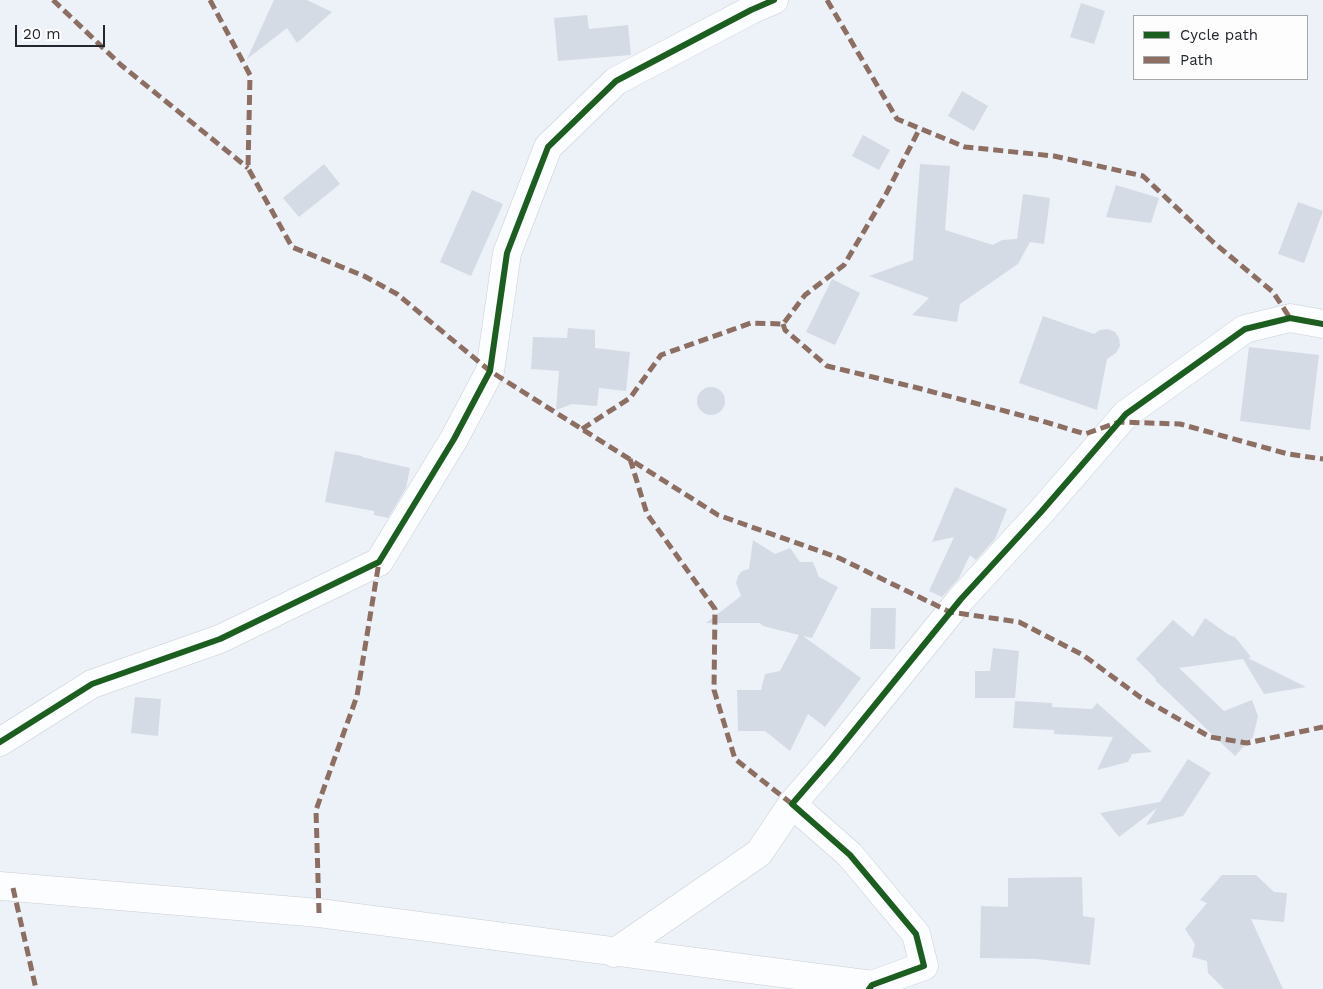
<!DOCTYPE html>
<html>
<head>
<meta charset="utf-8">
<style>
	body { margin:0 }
	#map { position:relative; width:1323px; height:989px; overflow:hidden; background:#edf1f8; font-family:"Work Sans",sans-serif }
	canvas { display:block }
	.legend { position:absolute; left:1133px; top:15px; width:175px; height:65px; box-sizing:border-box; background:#fdfdfd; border:1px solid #a5a7aa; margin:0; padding:6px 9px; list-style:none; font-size:15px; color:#22262d }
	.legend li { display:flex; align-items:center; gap:10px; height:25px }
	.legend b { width:25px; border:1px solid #a5a7aa }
	.scale { position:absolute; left:15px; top:25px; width:90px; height:22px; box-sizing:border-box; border:2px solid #22262d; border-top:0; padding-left:6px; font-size:15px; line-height:18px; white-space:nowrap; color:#22262d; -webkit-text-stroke:4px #fdfdfd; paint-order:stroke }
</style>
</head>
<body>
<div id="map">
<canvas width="1323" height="989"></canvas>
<ul class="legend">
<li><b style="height:6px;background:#1b5e20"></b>Cycle path</li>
<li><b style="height:6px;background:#8d6e63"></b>Path</li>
</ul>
<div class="scale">20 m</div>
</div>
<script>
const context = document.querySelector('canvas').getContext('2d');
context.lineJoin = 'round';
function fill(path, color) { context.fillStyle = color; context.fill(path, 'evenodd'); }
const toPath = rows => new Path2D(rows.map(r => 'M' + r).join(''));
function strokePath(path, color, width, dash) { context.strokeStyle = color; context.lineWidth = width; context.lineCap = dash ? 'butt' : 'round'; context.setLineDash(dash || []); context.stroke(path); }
const building = toPath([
	[274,0,307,0,332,12,297,43,287,28,247,59],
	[1081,3,1105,11,1094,44,1070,37],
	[587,15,589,29,628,25,631,55,558,61,554,18],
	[962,91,988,106,974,131,948,116],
	[863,135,890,150,879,170,852,156],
	[324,164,340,184,299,217,283,198],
	[920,164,950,166,945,230,993,245,1002,240,1017,239,1023,194,1050,198,1044,244,1030,242,1018,264,960,304,957,322,912,315,929,298,869,276,913,260],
	[1116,185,1159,198,1151,223,1106,217],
	[472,190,503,204,471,276,440,262],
	[1298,202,1323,211,1304,263,1278,254],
	[832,279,860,293,835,345,806,332],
	[1043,316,1094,334,1100,330,1108,329,1115,332,1119,338,1120,346,1116,353,1107,359,1097,410,1019,383],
	[568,328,595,330,595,348,630,352,626,391,599,388,597,406,572,404,556,410,559,371,531,369,533,337,567,338],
	[1249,347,1319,355,1310,430,1240,421],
	'697 401a14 14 0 1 1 28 0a14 14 0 1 1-28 0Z',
	[335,451,362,456,362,457,410,468,406,488,388,518,374,515,374,511,325,502],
	[955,487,1007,509,995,539,976,560,970,555,959,578,942,597,929,591,954,537,932,542],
	[753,540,775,554,790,548,800,562,813,562,819,577,838,587,812,638,803,636,861,678,825,727,808,714,790,751,765,731,738,731,737,690,761,690,765,674,780,671,799,635,763,626,760,623,706,623,741,596,736,583,738,576,742,571,749,569],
	[871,608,896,608,895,649,870,649],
	[1205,618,1229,635,1235,637,1251,657,1248,658,1306,687,1264,694,1243,659,1179,668,1224,711,1252,700,1258,716,1253,737,1235,756,1155,680,1156,679,1136,659,1173,620,1193,637],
	[993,648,1019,651,1015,698,975,698,975,671,990,671],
	[135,697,161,699,158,736,131,733],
	[1015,701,1052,703,1052,707,1092,709,1097,703,1152,752,1132,754,1128,762,1097,770,1113,737,1054,734,1054,730,1013,728],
	[1188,759,1211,773,1183,816,1146,825,1157,808,1119,837,1100,813,1160,802],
	[1222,875,1256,875,1274,892,1287,893,1284,922,1251,919,1283,989,1224,989,1208,973,1207,961,1192,957,1195,944,1185,929,1207,903,1200,900],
	[1082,877,1083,916,1095,918,1090,965,1037,959,980,958,981,906,1008,907,1008,878]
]);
const minor = toPath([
	[0,742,92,684,220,639,379,562,454,439,490,371,507,253,548,147,616,81,751,10,774,0],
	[0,886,319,913,888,987],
	[614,953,759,853,792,804],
	[869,989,872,985,924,966,916,934,850,855,792,804,831,759,961,599,1041,512,1126,414,1245,329,1290,318,1323,324]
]);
const quiet = toPath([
	[53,0,121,65,248,168],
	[210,0,250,75,248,168,292,247,364,276,397,294,490,371,718,515,839,558,950,612,1019,622,1083,655,1140,697,1210,737,1247,743,1323,727],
	[827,0,897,119,965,147,1054,156,1143,176,1213,242,1273,292,1290,318],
	[783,324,785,330,827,366,914,387,1039,420,1085,434,1119,422,1180,424,1288,454,1323,459],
	[582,429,630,398,661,355,751,323,783,324,805,295,844,265,886,194,920,128],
	[630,459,647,514,715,609,714,690,735,759,792,804],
	[13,888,36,989],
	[319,913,316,810,357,696,379,562]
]);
const cycleway = toPath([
	[0,742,92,684,220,639,379,562,454,439,490,371,507,253,548,147,616,81,751,10,774,0],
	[869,989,872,985,924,966,916,934,850,855,792,804,831,759,961,599,1041,512,1126,414,1245,329,1290,318,1323,324]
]);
fill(building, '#d5dbe5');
strokePath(minor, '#caced5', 29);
strokePath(minor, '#fcfdfe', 28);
strokePath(quiet, '#8d6e63', 5, [10, 5]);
strokePath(cycleway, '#1b5e20', 6);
</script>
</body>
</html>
